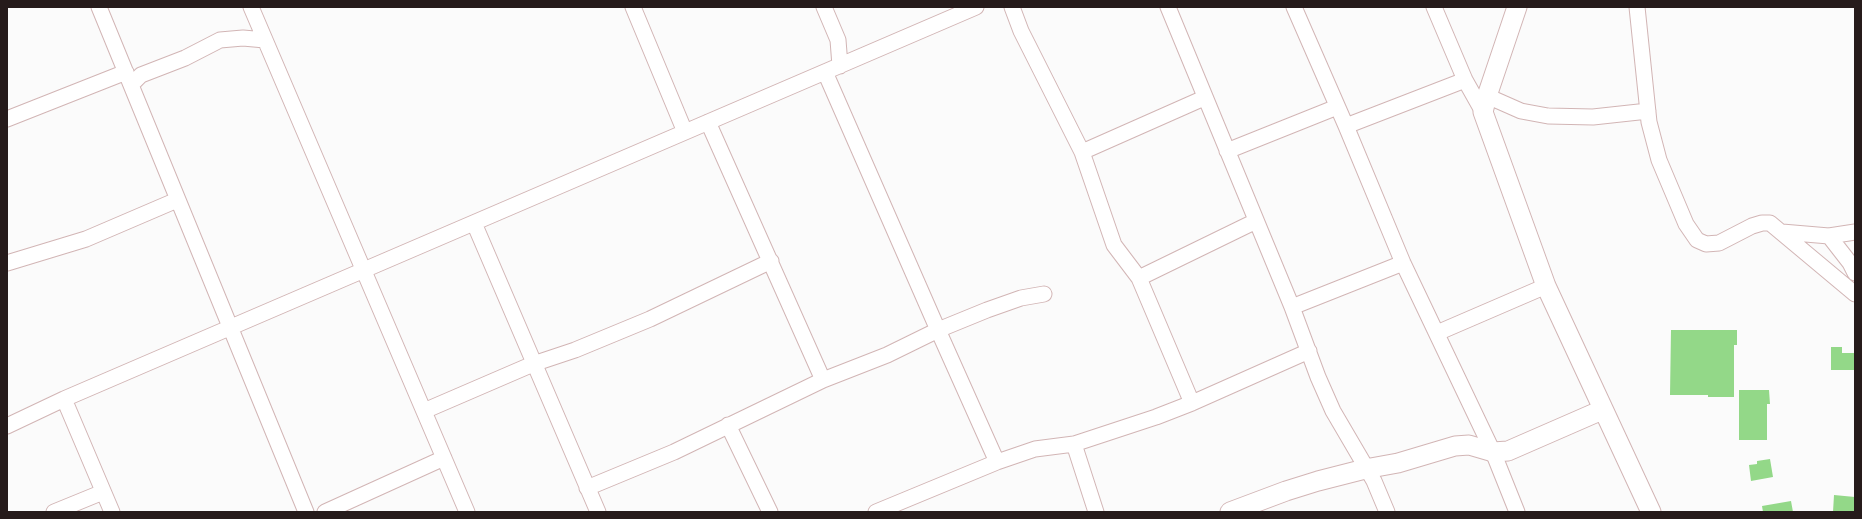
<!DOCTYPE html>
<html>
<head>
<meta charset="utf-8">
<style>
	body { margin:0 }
	#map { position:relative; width:1862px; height:519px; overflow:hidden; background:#fbfbfb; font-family:"Open Sans",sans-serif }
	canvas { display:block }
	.frame { position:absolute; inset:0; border:8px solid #261b1b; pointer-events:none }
</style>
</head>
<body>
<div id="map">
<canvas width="1862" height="519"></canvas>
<div class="frame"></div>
</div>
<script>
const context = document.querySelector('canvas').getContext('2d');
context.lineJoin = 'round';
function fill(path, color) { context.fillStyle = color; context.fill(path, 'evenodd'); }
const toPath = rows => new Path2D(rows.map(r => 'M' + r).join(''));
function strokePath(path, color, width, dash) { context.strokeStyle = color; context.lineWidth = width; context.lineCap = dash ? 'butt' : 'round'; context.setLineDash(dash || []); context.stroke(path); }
const building = toPath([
	[1671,330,1737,330,1737,345,1734,345,1734,397,1708,397,1708,395,1670,395],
	[1831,347,1842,347,1842,353,1855,353,1855,370,1831,370],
	[1739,390,1769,390,1770,404,1767,404,1767,440,1739,440],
	[1770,459,1773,477,1751,481,1749,465,1757,464,1757,461],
	[1834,495,1855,497,1855,512,1833,512],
	[1791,501,1793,512,1763,512,1762,506]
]);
const minor = toPath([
	[99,7,306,512],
	[251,7,467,512],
	[633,7,685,132],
	[824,7,838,40,840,66],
	[1012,7,1021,31,1082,152,1114,245,1139,278,1192,403],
	[1168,7,1292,307,1318,377,1333,411,1374,481,1387,512],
	[1294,7,1346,126,1403,263,1493,452,1517,512],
	[1434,7,1465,80,1483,112],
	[1637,7,1649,122,1659,160,1686,224,1697,240,1706,244,1719,243,1752,226,1762,223,1770,223,1855,294],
	[825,72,938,330,997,462,876,512],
	[131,85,141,75,185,58,220,40,243,38,265,40],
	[1487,96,1521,111,1548,116,1593,117,1648,111],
	[7,119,126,72],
	[708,122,823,380],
	[1346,126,1465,80],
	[1227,151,1337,107],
	[1082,152,1204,98],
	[474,223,598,512],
	[1782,232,1829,236,1855,232],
	[1829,236,1850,263,1855,273],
	[7,263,86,239,177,200],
	[1139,278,1256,221],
	[1292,307,1403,263],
	[1437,333,1546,286],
	[64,399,112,512],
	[424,411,533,364,575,350,650,319,771,261],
	[728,425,770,512],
	[7,426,64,399,229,328,976,7],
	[1074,444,1096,512],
	[997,462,1035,449,1074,444,1156,417,1192,403,1309,351],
	[587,488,674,452,823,380,887,355,938,330,987,310,1021,298,1044,294],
	[54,512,103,492],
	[325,512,444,458]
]);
const tertiary = toPath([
	[1517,7,1487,96,1483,112,1546,286,1651,512],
	[1230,512,1286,491,1318,481,1365,469,1398,463,1455,446,1469,445,1493,452,1508,451,1602,410]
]);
fill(building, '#93d888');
strokePath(minor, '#d2b5b5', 17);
strokePath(tertiary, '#d2b5b5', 21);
strokePath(minor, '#fff', 15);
strokePath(tertiary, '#fff', 19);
</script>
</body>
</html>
